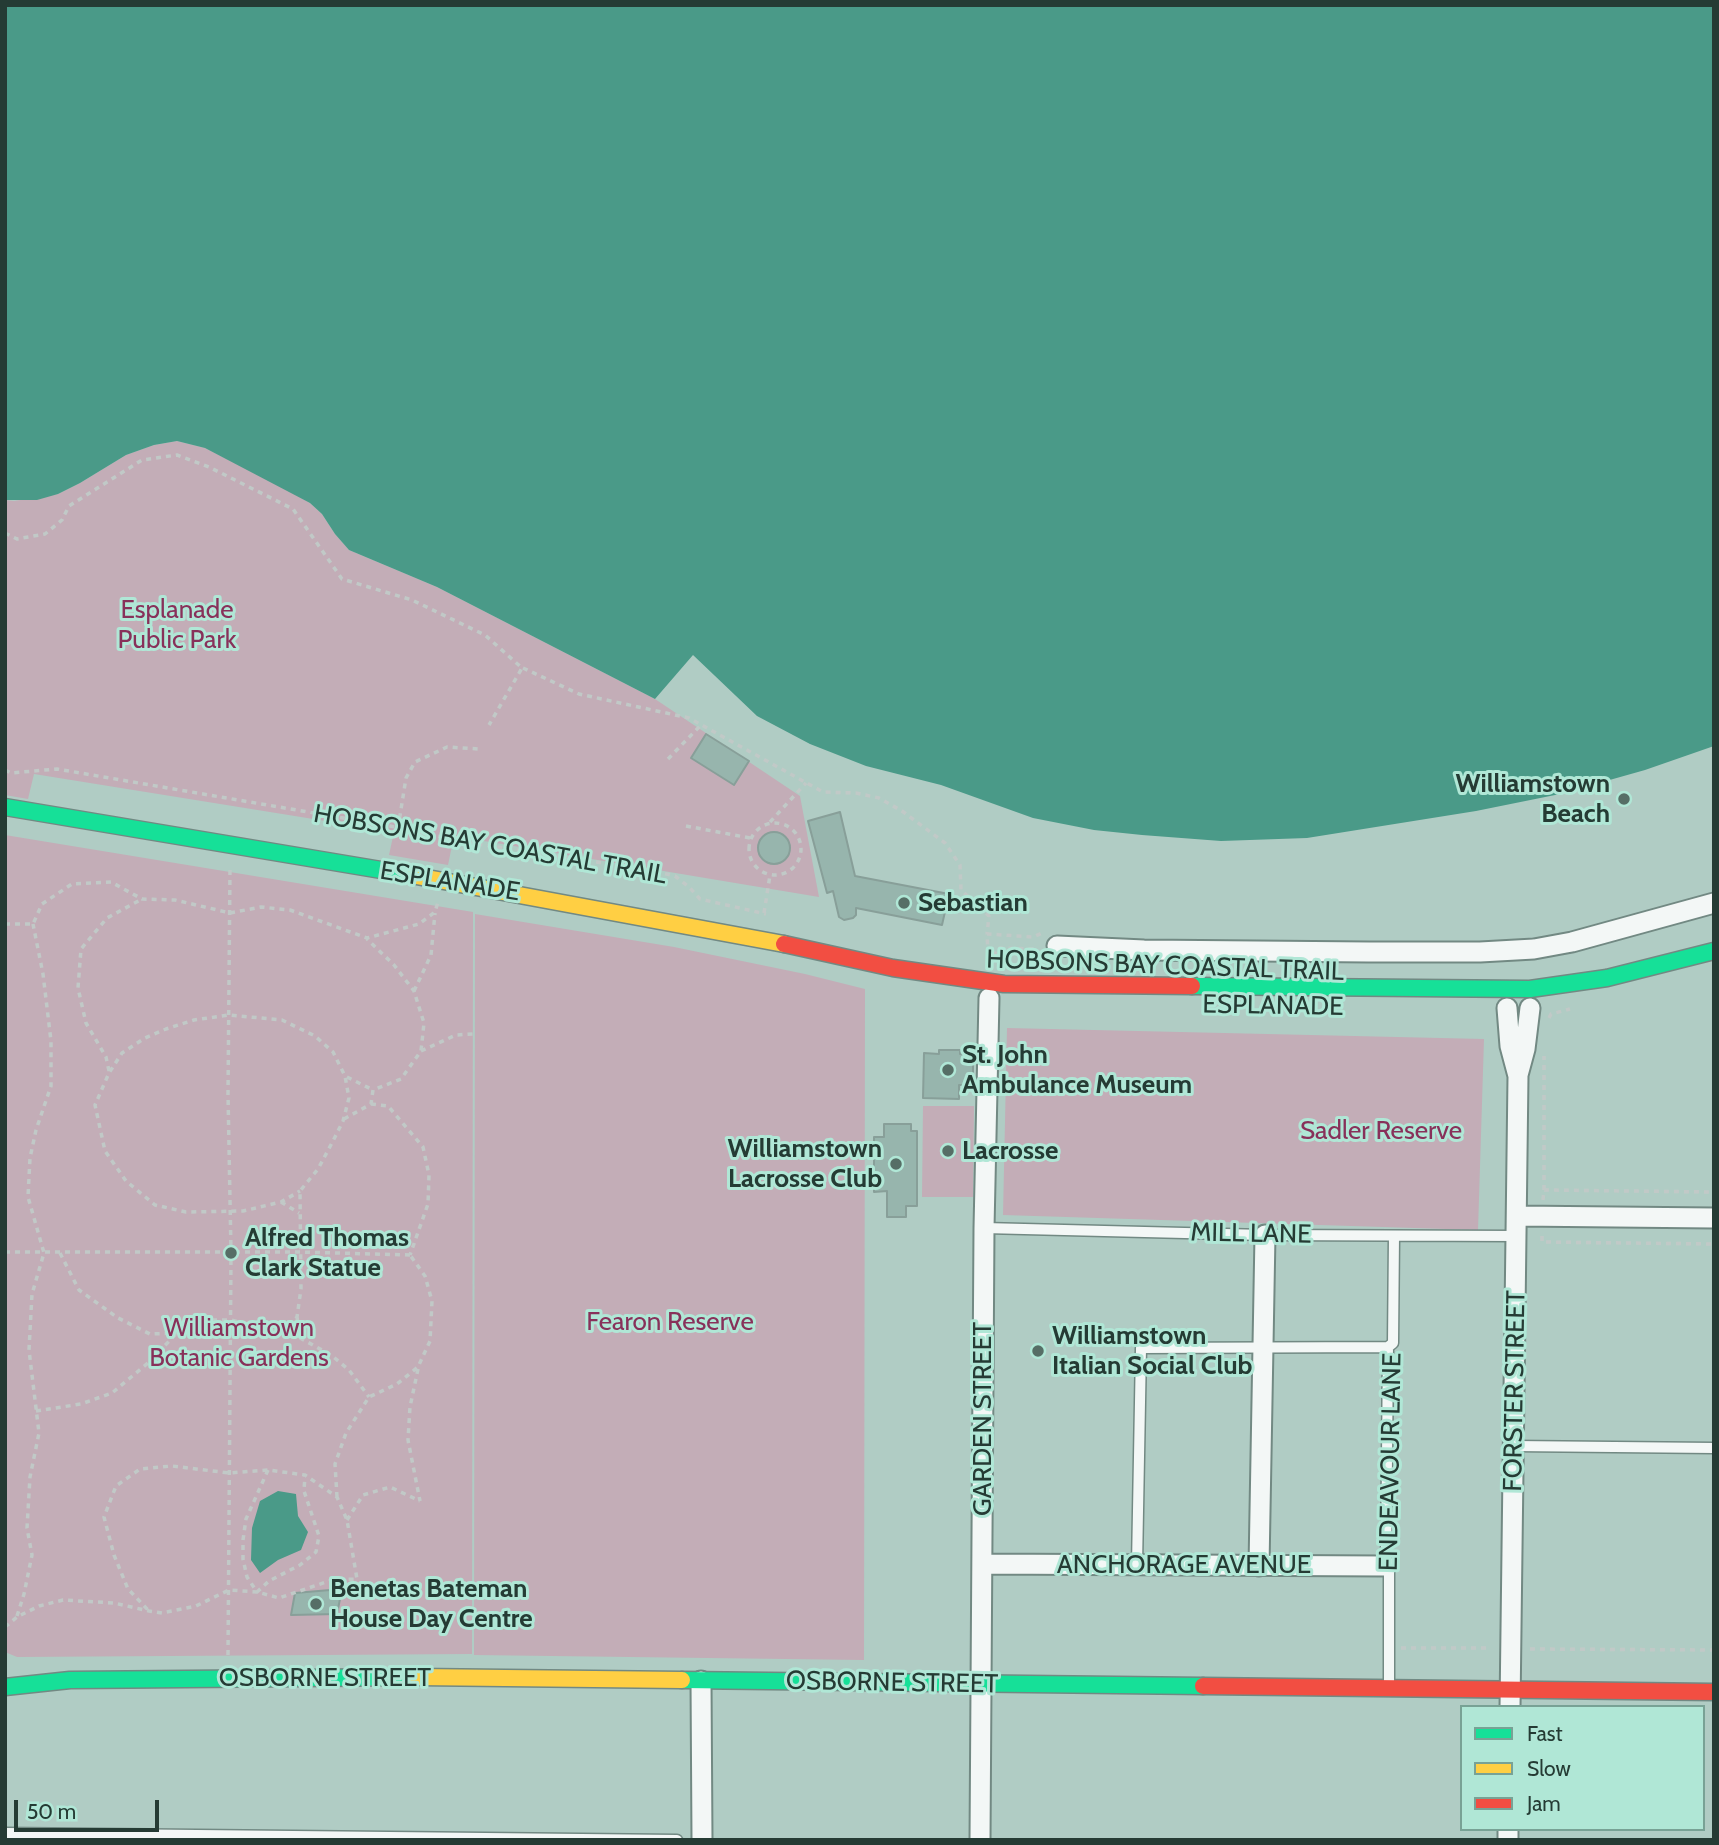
<!DOCTYPE html>
<html>
<head>
<meta charset="utf-8">
<style>
	body { margin:0 }
	#map { position:relative; width:1719px; height:1845px; overflow:hidden; background:#b0ccc4; font-family:Cabin,sans-serif }
	canvas { display:block }
	.frame { position:absolute; inset:0; border:7px solid #253b34; pointer-events:none }
	.legend { position:absolute; left:1460px; top:1705px; width:245px; height:126px; box-sizing:border-box; background:#b0e7d6; border:2px solid #78a295; margin:0; padding:9px 12px; list-style:none; font-size:21px; color:#253b34 }
	.legend li { display:flex; align-items:center; gap:14px; height:35px }
	.legend b { width:35px; border:2px solid #78a295 }
	.scale { position:absolute; left:14px; top:1800px; width:145px; height:32px; box-sizing:border-box; border:4px solid #253b34; border-top:0; padding-left:9px; font-size:21px; line-height:24px; white-space:nowrap; color:#253b34; -webkit-text-stroke:5px #b0e7d6; paint-order:stroke }
</style>
</head>
<body>
<div id="map">
<canvas width="1719" height="1845"></canvas>
<div class="frame"></div>
<ul class="legend">
<li><b style="height:9px;background:#16e098"></b>Fast</li>
<li><b style="height:9px;background:#ffcf43"></b>Slow</li>
<li><b style="height:9px;background:#f24e42"></b>Jam</li>
</ul>
<div class="scale">50 m</div>
</div>
<script>
const context = document.querySelector('canvas').getContext('2d');
context.lineJoin = 'round';
function fill(path, color) { context.fillStyle = color; context.fill(path, 'evenodd'); }
const toPath = rows => new Path2D(rows.map(r => 'M' + r).join(''));
function strokePath(path, color, width, dash) { context.strokeStyle = color; context.lineWidth = width; context.lineCap = dash ? 'butt' : 'round'; context.setLineDash(dash || []); context.stroke(path); }
function drawText(font, color, halo, rows, align = 'center') {
  context.font = font + ' Cabin,sans-serif'; context.lineWidth = 6; context.setLineDash([]); context.textBaseline = 'middle'; context.strokeStyle = halo; context.fillStyle = color; for (const [text, x, y, turn = 0] of rows) {
    context.save(); context.translate(x, y); context.rotate((+turn || 0) * Math.PI / 180); context.textAlign = isNaN(turn) ? turn : align; if (halo) context.strokeText(text, 0, 0); context.fillText(text, 0, 0); context.restore();
  }
}
const green = toPath([
	[177,441,205,448,288,490,310,503,322,514,335,534,349,550,437,587,655,699,800,796,819,897,454,836,448,865,389,855,394,832,34,774,28,799,5,795,5,500,14,501,58,494,80,483,126,455,154,445],
	[5,835,473,912,472,1654,17,1657,5,1652],
	[475,914,674,947,805,974,865,989,864,1660,474,1655],
	[1007,1028,1484,1039,1478,1230,1003,1215],
	[923,1106,974,1106,973,1197,922,1197]
]);
const water = toPath([
	[5,5,1714,5,1714,746,1645,770,1560,794,1476,811,1307,838,1221,841,1142,835,1094,830,1033,818,941,785,866,766,810,744,757,716,693,655,655,699,437,587,349,550,335,534,322,514,310,503,205,448,177,441,154,445,126,455,80,483,58,494,37,500,5,500],
	[278,1491,296,1494,298,1516,308,1532,301,1550,278,1560,260,1573,251,1560,252,1528,260,1501]
]);
const building = toPath([
	[706,734,749,761,734,785,691,758,706,734],
	[840,812,855,876,949,894,942,925,856,908,856,915,853,918,844,920,839,917,833,891,827,893,808,821,840,812],
	'758 848a16 16 0 1 1 32 0a16 16 0 1 1-32 0Z',
	[939,1050,960,1050,960,1054,973,1054,973,1085,959,1085,959,1099,923,1098,924,1053,939,1054,939,1050],
	[884,1124,911,1124,911,1131,917,1131,917,1206,906,1206,906,1217,887,1217,887,1191,874,1192,874,1137,884,1137,884,1124],
	[342,1589,337,1614,291,1615,295,1593,342,1589]
]);
const path = toPath([
	[5,533,17,539,45,534,62,520,69,506,142,460,177,455,209,467,293,509,342,579,412,600,485,635,522,668,489,725],
	[523,668,579,694,689,718,823,792,856,793,879,798,902,811,945,843,960,865,961,890,989,916,987,934],
	[668,759,701,725],
	[5,770,11,773,57,769,390,826,470,843,649,870,675,876,689,887,700,899,766,914],
	[770,822,806,783],
	'749 849a26 26 0 1 1 52 0a26 26 0 1 1-52 0Z',
	[686,826,750,838],
	[398,828,406,778,415,762,447,747,479,749],
	[764,913,770,875],
	[5,924,33,924,42,904,72,884,111,882,142,899,175,900,230,913,261,907,290,910,367,938,419,924,435,912,438,902],
	[994,956,997,948,1038,949],
	[995,960,994,956,988,954,987,934,1033,937,1042,933],
	[414,991,431,955,435,913],
	[1549,1018,1551,1014,1570,1009],
	[421,1051,456,1035,473,1034],
	[109,1071,106,1057,86,1023,78,988,81,949,107,918,142,899],
	[347,1077,373,1090],
	[371,1104,388,1106,423,1147,429,1175,428,1204,410,1255],
	[344,1119,371,1104,373,1090,401,1079,421,1051,424,1023,414,991,394,965,367,939],
	[1544,1190,1544,1056],
	[1543,1200,1544,1190,1714,1192],
	[281,1202,299,1213],
	[1542,1236,1542,1242,1714,1244],
	[5,1252,300,1252,410,1255],
	[60,1253,79,1290,118,1318,150,1334,177,1333,208,1320,231,1320,282,1333,300,1338,331,1355,349,1370,369,1397],
	[297,1317,300,1338],
	[282,1333,297,1317,301,1289,300,1191,318,1169,333,1141,343,1121,349,1098,345,1076,333,1052,315,1036,282,1020,229,1015,194,1020,166,1029,145,1038,122,1053,109,1073,95,1105,105,1151,126,1181,155,1205,186,1212,243,1211,281,1202,300,1191],
	[418,1369,410,1407,408,1440,420,1501],
	[36,1411,81,1404,112,1393,148,1363,176,1334],
	[268,1470,246,1519,243,1540,243,1559,247,1577,257,1592,269,1581,300,1565,316,1552,319,1536,304,1491,305,1475],
	[337,1497,335,1464,346,1433,369,1397,397,1384,418,1367,430,1341,432,1301,425,1276,410,1255],
	[347,1520,363,1495,390,1487,420,1501],
	[17,1616,24,1594,32,1555,27,1528,30,1477,39,1433,29,1350,32,1294,44,1253,28,1197,30,1158,36,1130,51,1086,51,1041,43,974,33,924],
	[5,1627,17,1617,39,1606,63,1600,114,1603,149,1611,162,1613,196,1606,229,1590,257,1592,279,1598,332,1580,357,1579,347,1520,337,1497,305,1475,268,1470,229,1473,172,1466,140,1469,116,1486,104,1517,114,1555,128,1589,149,1611],
	[1401,1648,1491,1648],
	[1530,1649,1714,1650],
	[228,1655,231,1253,228,1094,230,868]
]);
const lane = toPath([
	[984,1228,1265,1235,1517,1236],
	[1514,1446,1714,1448],
	[1137,1565,1141,1348,1388,1347],
	[1389,1687,1389,1571,1386,1566,1388,1347,1393,1343,1394,1236],
	[5,1833,677,1840]
]);
const street = toPath([
	[1057,946,1144,950,1369,952,1480,952,1534,949,1572,942,1714,903],
	[1507,1008,1510,1046,1518,1076,1510,1707],
	[1518,1075,1525,1049,1530,1008],
	[1518,1216,1714,1218],
	[982,1564,1386,1566],
	[1259,1566,1265,1235],
	[701,1681,702,1840],
	[980,1840,984,1228,989,998],
	[1508,1840,1508,1829]
]);
const fast = toPath([
	[5,807,411,875],
	[1192,986,1530,989,1607,978,1714,951],
	[682,1680,1203,1686],
	[5,1687,70,1680,417,1677]
]);
const slow = toPath([
	[411,875,784,944],
	[417,1677,682,1680]
]);
const jam = toPath([
	[784,944,893,968,1004,984,1192,986],
	[1203,1686,1714,1692]
]);
const markers = [
	[1624,799,7,"#566e66"],
	[904,903,7,"#566e66"],
	[948,1070,7,"#566e66"],
	[948,1151,7,"#566e66"],
	[896,1164,7,"#566e66"],
	[231,1253,7,"#566e66"],
	[1038,1351,7,"#566e66"],
	[316,1604,7,"#566e66"]
];
const parkNames = [
	["Esplanade",177,610],
	["Public Park",177,640],
	["Sadler Reserve",1381,1131],
	["Fearon Reserve",670,1322],
	["Williamstown",239,1328],
	["Botanic Gardens",239,1358]
];
const poiNames = [
	["Williamstown",1610,784,"right"],
	["Beach",1610,814,"right"],
	["Sebastian",918,903],
	["St. John",962,1055],
	["Ambulance Museum",962,1085],
	["Williamstown",882,1149,"right"],
	["Lacrosse Club",882,1179,"right"],
	["Lacrosse",962,1151],
	["Alfred Thomas",245,1238],
	["Clark Statue",245,1268],
	["Williamstown",1052,1336],
	["Italian Social Club",1052,1366],
	["Benetas Bateman",330,1589],
	["House Day Centre",330,1619]
];
const streetNames = [
	["HOBSONS BAY COASTAL TRAIL",490,845,10],
	["ESPLANADE",450,882,9],
	["HOBSONS BAY COASTAL TRAIL",1165,966,2],
	["ESPLANADE",1273,1006,1],
	["MILL LANE",1251,1234,1],
	["FORSTER STREET",1515,1391,-89],
	["GARDEN STREET",983,1419,-90],
	["ENDEAVOUR LANE",1391,1462,-89],
	["ANCHORAGE AVENUE",1184,1565],
	["OSBORNE STREET",325,1678],
	["OSBORNE STREET",892,1683,1]
];
fill(green, '#c3adb7');
fill(water, '#4a9a88');
fill(building, '#97b5ad');
strokePath(building, '#889f99', 2);
strokePath(lane, '#728983', 13);
strokePath(street, '#728983', 23);
strokePath(fast, '#728983', 19);
strokePath(slow, '#728983', 19);
strokePath(jam, '#728983', 19);
strokePath(path, '#c1c9c7', 3.5, [5, 5]);
strokePath(lane, '#f3f7f6', 10);
strokePath(street, '#f3f7f6', 19);
strokePath(fast, '#16e098', 16);
strokePath(slow, '#ffcf43', 16);
strokePath(jam, '#f24e42', 16);
for (const [x, y, r, color] of markers) { const dot = new Path2D(); dot.arc(x, y, r, 0, 2 * Math.PI); context.fillStyle = color; context.fill(dot); strokePath(dot, '#b0e7d6', 2.5); }
drawText('26px', '#88315a', '#b0e7d6', parkNames);
drawText('bold 26px', '#253b34', '#b0e7d6', poiNames, 'left');
drawText('26px', '#253b34', '#b0e7d6', streetNames);
</script>
</body>
</html>
